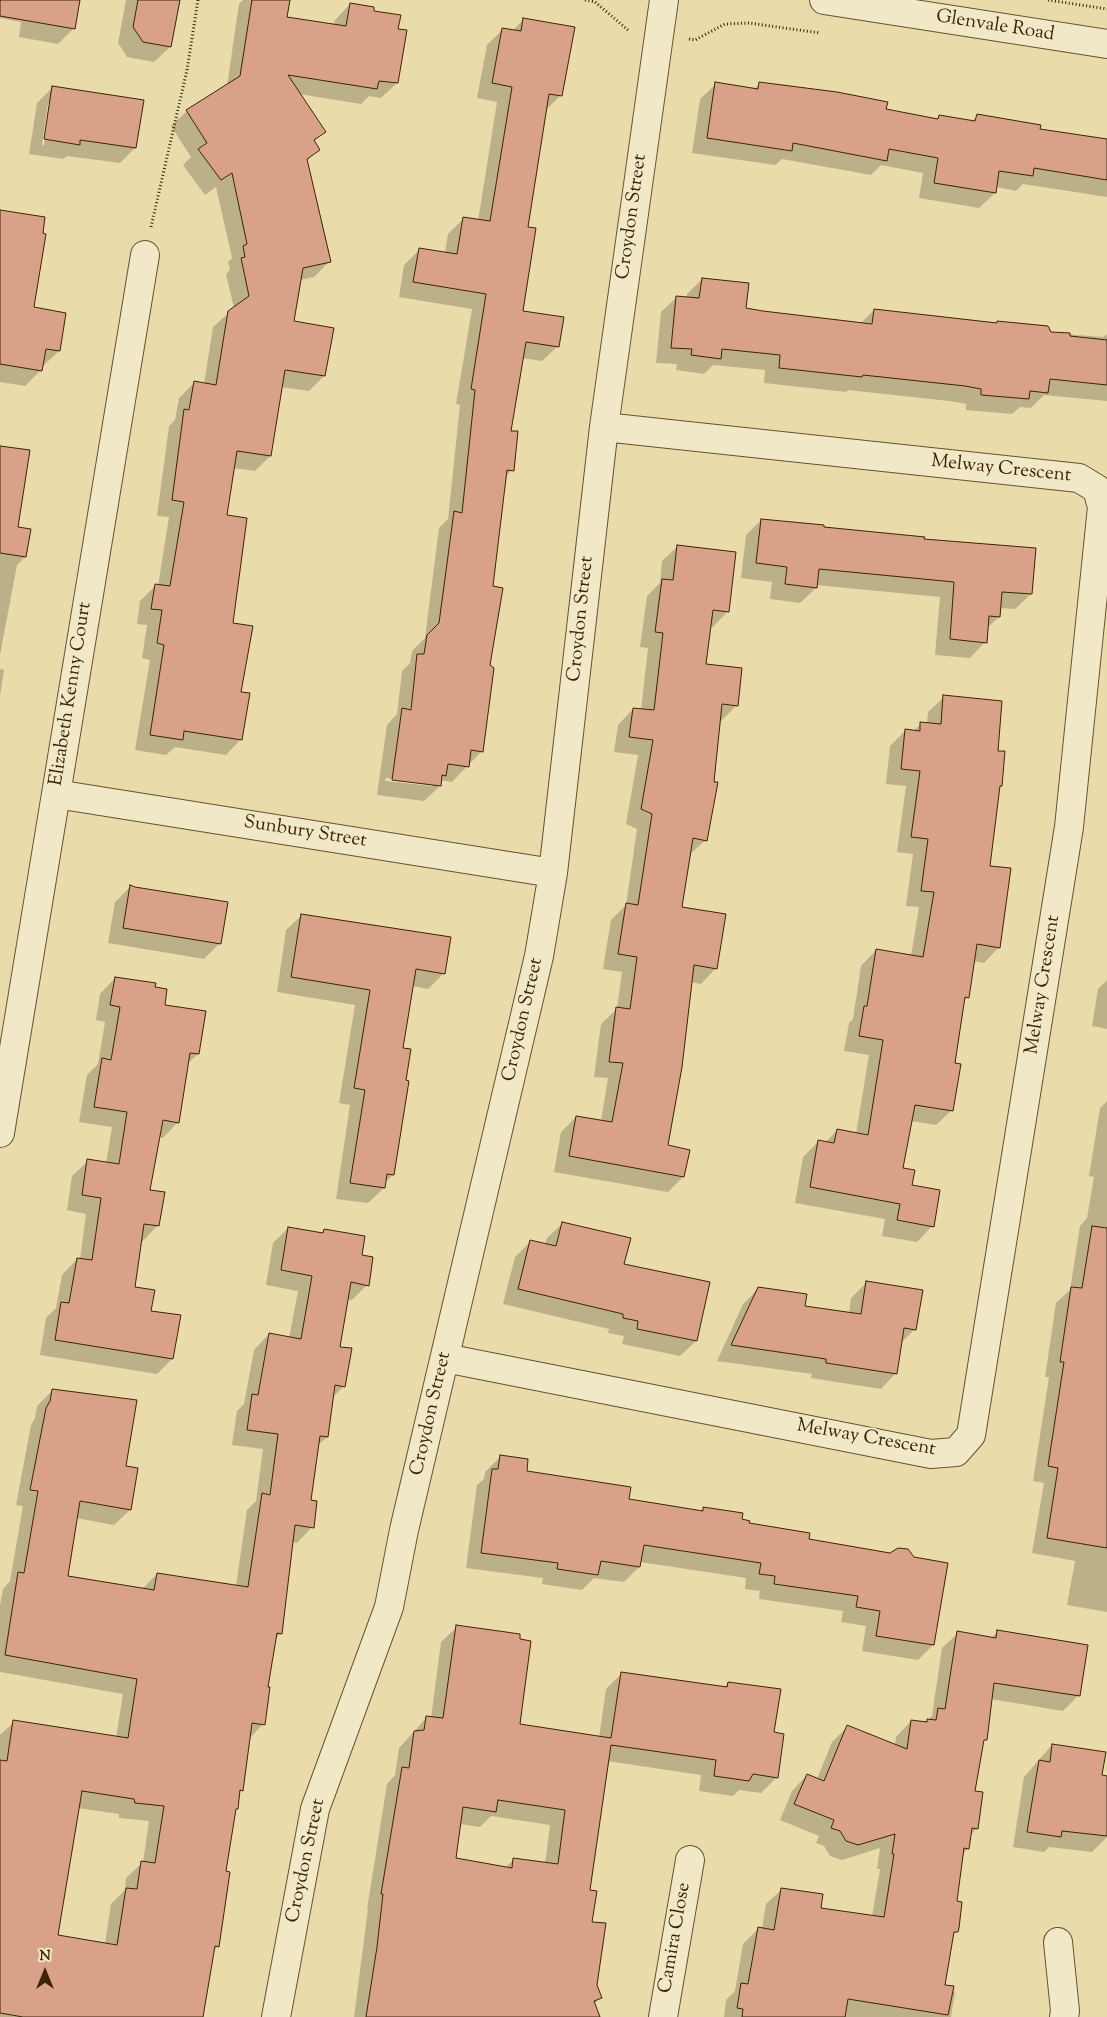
<!DOCTYPE html>
<html>
<head>
<meta charset="utf-8">
<style>
	body { margin:0 }
	#map { position:relative; width:1107px; height:2017px; overflow:hidden; background:#eadcaa; font-family:"Sorts Mill Goudy",serif }
	canvas { display:block }
	.north { position:absolute; left:20px; top:1947px; width:50px; height:50px; -webkit-text-stroke:4px #f1e8c8; paint-order:stroke; rotate:0deg; font-size:14px; font-weight:700; line-height:20px; text-align:center; color:#3b2406 }
	.north::after { content:''; display:block; margin:auto; width:18px; height:22px; background:#3b2406; clip-path:polygon(50% 0,100% 100%,50% 72%,0 100%) }
</style>
</head>
<body>
<div id="map">
<canvas width="1107" height="2017"></canvas>
<div class="north">N</div>
</div>
<script>
const context = document.querySelector('canvas').getContext('2d');
context.lineJoin = 'round';
function fill(path, color) { context.fillStyle = color; context.fill(path, 'evenodd'); }
const toPath = rows => new Path2D(rows.map(r => 'M' + r).join(''));
function strokePath(path, color, width, dash) { context.strokeStyle = color; context.lineWidth = width; context.lineCap = dash ? 'butt' : 'round'; context.setLineDash(dash || []); context.stroke(path); }
function drawText(font, color, halo, rows, align = 'center') {
  context.font = font + ' "Sorts Mill Goudy",serif'; context.lineWidth = 4; context.setLineDash([]); context.textBaseline = 'middle'; context.strokeStyle = halo; context.fillStyle = color; for (const [text, x, y, turn = 0] of rows) {
    context.save(); context.translate(x, y); context.rotate((+turn || 0) * Math.PI / 180); context.textAlign = isNaN(turn) ? turn : align; if (halo) context.strokeText(text, 0, 0); context.fillText(text, 0, 0); context.restore();
  }
}
const shadow = toPath([
	[0,0,78,0,73,29,58,44,19,37,21,22,0,18],
	[126,0,179,0,170,47,154,62,127,57,118,43],
	[243,0,288,0,286,18,334,26,335,20,350,4,373,12,397,30,397,83,381,98,369,96,361,104,299,94,324,132,313,142,318,150,306,162,330,261,314,277,300,280,293,322,324,376,309,391,281,387,270,456,255,471,233,468,226,516,232,624,240,693,241,739,226,755,175,747,166,755,135,750,150,660,142,658,147,625,137,624,140,601,156,585,158,586,169,517,157,516,169,426,175,420,179,398,194,383,204,384,213,327,234,308,226,274,230,270,228,262,232,258,216,187,205,195,183,165,191,157,171,126,187,111,227,86,239,4],
	[524,19,561,95,545,111,527,228,521,312,558,346,542,361,522,358,510,432,512,470,505,477,492,588,489,666,482,751,452,782,440,780,440,786,424,801,377,795,387,725,397,714,402,671,410,663,412,651,425,638,439,528,448,519,460,405,456,404,472,309,399,297,404,265,419,250,445,253,448,234,463,219,478,221,497,102,477,98,487,45,502,30,512,31],
	[386,778,432,784,432,786,385,781],
	[716,84,754,89,760,84,936,120,939,117,971,122,977,116,1107,146,1107,197,1023,184,1016,191,996,187,995,193,979,208,919,198,923,173,881,165,871,175,782,159,775,165,692,153,700,99],
	[53,87,135,148,120,163,67,156,63,159,29,154,37,103],
	[48,103,51,103,44,145,42,145],
	[0,211,32,308,65,314,59,351,43,366,41,366,40,371,25,386,0,382],
	[702,279,745,309,860,324,874,310,995,324,997,322,1050,333,1103,337,1107,334,1107,401,1044,395,1031,408,1020,407,1012,414,966,410,966,404,949,401,848,390,846,392,764,383,765,370,713,365,704,374,676,370,677,364,656,363,661,312,677,297,687,298,687,294],
	[0,448,25,557,17,565,0,655],
	[761,520,923,540,1031,594,1015,609,999,608,999,617,986,629,985,642,970,658,935,655,940,597,816,585,816,588,800,603,770,599,772,582,741,578,746,535],
	[678,546,728,611,713,627,710,626,705,665,737,705,721,721,719,720,706,840,689,855,681,908,716,968,701,984,691,982,667,1146,683,1177,668,1192,554,1172,561,1132,576,1117,601,1121,608,1078,594,1077,601,1024,617,1009,622,972,603,969,611,920,626,905,637,829,626,824,638,755,614,752,618,725,633,709,641,710,648,648,640,647,647,596,660,583,662,561],
	[0,669,4,670,0,696],
	[944,697,997,752,999,787,989,867,999,947,984,963,973,961,968,997,963,1002,953,1064,952,1110,936,1125,911,1121,902,1169,932,1226,917,1242,882,1236,885,1219,795,1203,803,1157,819,1141,825,1143,837,1130,856,1134,869,1055,844,1051,849,1023,853,1019,861,966,876,950,911,956,919,907,906,906,913,854,897,852,906,786,886,784,890,746,905,731,913,731,921,724,927,724,928,712],
	[130,887,220,943,204,959,108,943,115,902],
	[302,915,444,973,428,989,412,986,402,1049,393,1175,384,1183,384,1188,368,1203,336,1199,350,1105,339,1103,355,1005,277,992,286,930],
	[115,978,154,988,163,1006,198,1054,187,1064,178,1122,163,1138,159,1137,149,1191,158,1225,143,1241,141,1241,133,1288,150,1312,179,1316,172,1359,157,1374,40,1355,46,1318,56,1308,62,1275,77,1259,80,1260,86,1214,67,1210,72,1176,88,1161,106,1163,112,1127,79,1122,87,1075,98,1064,105,1022,96,1020,100,994],
	[1107,980,1107,1029,1092,1026,1098,989],
	[1107,1101,1107,1612,1067,1605,1075,1561,1032,1553,1044,1483,1033,1481,1049,1377,1045,1377,1056,1303,1070,1290,1080,1226,1087,1218,1094,1177,1089,1176,1100,1108],
	[563,1223,623,1265,696,1341,680,1356,622,1344,624,1336,608,1333,609,1329,503,1304,515,1257,530,1242,545,1245,547,1238],
	[288,1228,322,1234,324,1231,360,1256,367,1285,352,1300,347,1299,339,1348,344,1386,332,1398,327,1437,317,1446,310,1501,312,1527,297,1543,292,1542,281,1633,275,1639,267,1688,263,1724,249,1739,242,1790,239,1793,234,1810,224,1872,218,1946,213,1951,202,2017,0,2017,0,1735,14,1722,116,1738,123,1694,0,1672,0,1605,3,1589,10,1581,23,1506,16,1505,31,1425,35,1418,37,1406,52,1391,125,1467,130,1510,114,1525,76,1518,67,1577,142,1589,157,1574,236,1586,247,1510,256,1501,263,1449,232,1445,237,1411,244,1404,254,1350,269,1334,289,1338,298,1291,266,1285,273,1243],
	[78,1808,119,1814,119,1818,149,1821,143,1862,126,1878,125,1890,111,1904,105,1944,56,1936],
	[867,1282,915,1329,901,1343,896,1373,881,1389,811,1378,812,1374,717,1361,743,1304,759,1288,804,1307,849,1314,851,1298],
	[500,1457,526,1472,628,1500,700,1512,704,1508,748,1525,807,1540,933,1645,918,1660,862,1651,866,1626,841,1622,843,1611,759,1599,760,1591,745,1589,746,1578,640,1562,639,1567,624,1582,594,1578,582,1590,542,1584,543,1578,466,1568,477,1485,484,1479,485,1472],
	[457,1627,519,1725,599,1738,606,1689,621,1674,724,1688,728,1683,773,1733,776,1778,761,1793,739,1790,733,1796,699,1791,701,1775,607,1761,588,1891,595,1985,600,1998,594,2004,592,2017,354,2017,368,1909,367,1909,387,1784,395,1775,399,1748,427,1717,431,1718,441,1642],
	[491,1816,550,1825,545,1864,514,1859,505,1868,454,1859,460,1824,480,1827],
	[997,1632,1079,1695,1063,1711,991,1699,985,1740,982,1743,974,1792,977,1828,970,1836,968,1849,961,1855,955,1902,957,1931,952,1935,944,1986,955,1992,951,2017,724,2017,726,2000,735,1991,743,1944,758,1929,762,1929,766,1904,782,1889,820,1909,872,1917,880,1869,877,1869,880,1848,842,1860,830,1856,824,1846,816,1843,819,1836,780,1820,792,1791,807,1775,817,1779,832,1742,848,1726,895,1745,896,1737,911,1721,924,1723,932,1716,942,1648,958,1633,991,1638],
	[1052,1745,1100,1776,1107,1777,1107,1837,1092,1852,1049,1847,1044,1852,1013,1847,1024,1777]
]);
const building = toPath([
	[0,0,80,0,75,29,0,16,0,0],
	[138,0,180,0,171,47,143,42,133,27,138,0],
	[252,0,290,0,287,17,346,26,350,3,374,7,374,11,401,15,398,29,407,30,398,83,379,81,377,89,288,75,326,132,314,140,320,150,307,159,331,262,303,268,294,321,334,328,325,376,285,370,271,456,237,451,227,515,247,518,233,623,253,626,241,692,250,693,242,740,184,731,183,740,150,735,164,645,157,643,162,610,151,609,155,584,170,586,184,502,172,500,184,409,189,410,194,381,216,385,228,311,249,296,241,258,245,257,243,246,247,244,232,173,221,180,198,149,207,143,186,110,240,76,252,0],
	[523,18,575,27,562,96,549,94,528,227,536,228,523,311,564,317,559,347,526,342,511,431,518,431,514,471,507,470,493,586,503,588,490,665,494,668,483,752,471,750,469,767,448,764,446,776,442,775,441,786,392,780,402,708,411,710,417,654,424,654,427,635,439,623,454,511,462,513,475,390,471,389,486,294,413,282,419,248,457,254,463,217,490,221,512,87,492,83,502,28,521,31,523,18],
	[715,82,758,89,759,82,837,92,888,102,886,109,938,119,939,115,975,121,977,114,1041,125,1040,129,1107,139,1107,180,1034,168,1033,176,999,171,996,193,934,183,938,158,889,149,887,161,793,143,792,151,707,138,715,82],
	[52,86,144,100,136,148,80,140,80,145,44,139,52,86],
	[0,210,45,217,43,233,46,234,34,307,66,313,60,351,46,349,42,371,0,364,0,210],
	[702,278,749,283,746,308,763,311,872,324,874,309,997,323,997,321,1048,326,1051,332,1070,333,1070,336,1107,340,1107,385,1050,379,1048,393,1030,391,1029,399,981,395,981,389,965,386,863,375,862,377,779,368,780,355,722,349,721,359,691,355,692,349,671,348,676,296,699,298,702,278],
	[0,446,30,450,18,527,31,529,26,557,0,553,0,446],
	[761,519,824,525,824,527,925,537,924,539,1036,548,1032,594,1002,592,1000,617,989,616,987,643,950,639,954,582,819,569,817,588,785,584,787,567,756,563,761,519],
	[677,545,736,552,729,612,713,610,706,664,742,668,738,706,722,704,714,782,718,782,707,841,693,838,682,907,726,914,717,969,694,965,682,1067,668,1145,690,1150,684,1177,569,1156,576,1116,612,1122,623,1063,609,1062,616,1007,630,1009,637,957,618,954,626,903,638,905,652,814,641,809,653,740,629,737,633,708,654,710,663,633,655,632,662,579,673,580,677,545],
	[943,695,1002,701,998,751,1005,751,1002,786,1000,786,990,866,1011,868,1000,948,977,944,969,998,965,997,955,1063,961,1064,953,1111,915,1105,903,1168,915,1170,912,1185,940,1190,934,1227,897,1220,900,1204,810,1187,818,1140,834,1143,837,1129,868,1135,883,1040,859,1036,864,1006,867,1006,876,949,923,957,934,892,921,891,928,839,911,837,920,771,901,769,905,729,920,731,920,722,941,724,943,695],
	[130,885,135,887,228,902,221,944,123,928,130,885],
	[301,914,451,937,445,974,416,969,403,1048,411,1049,406,1080,409,1081,394,1175,387,1174,385,1188,350,1183,365,1090,354,1088,370,990,291,977,301,914],
	[115,977,156,983,155,987,167,989,165,1005,206,1011,199,1054,190,1053,179,1123,163,1120,150,1190,165,1192,159,1226,144,1224,135,1287,155,1290,151,1311,181,1315,173,1359,55,1340,61,1302,69,1303,77,1258,92,1260,101,1198,82,1195,87,1159,119,1164,127,1112,94,1107,102,1058,111,1060,120,1007,110,1005,115,977],
	[562,1222,631,1238,624,1264,710,1282,697,1341,637,1329,638,1321,623,1318,623,1314,518,1289,530,1240,556,1246,562,1222],
	[1092,1226,1107,1228,1107,1548,1047,1538,1058,1468,1048,1466,1064,1362,1060,1362,1071,1287,1082,1288,1092,1226],
	[288,1227,323,1233,324,1229,365,1236,362,1255,373,1257,369,1286,351,1282,340,1347,352,1348,345,1387,335,1385,328,1437,320,1436,311,1500,317,1501,314,1528,295,1525,282,1634,277,1633,268,1687,270,1687,265,1725,252,1723,243,1791,240,1790,238,1809,236,1809,226,1871,230,1872,219,1947,215,1946,203,2017,23,2017,0,2013,0,1760,7,1761,13,1720,128,1738,137,1679,5,1655,18,1572,24,1573,38,1491,30,1490,46,1408,50,1401,52,1389,137,1400,126,1466,138,1468,131,1510,80,1501,68,1576,154,1590,157,1573,248,1587,262,1493,270,1495,278,1434,247,1430,252,1394,258,1395,269,1333,301,1339,312,1276,281,1270,288,1227],
	[82,1791,134,1799,135,1803,164,1806,155,1863,141,1861,137,1889,126,1888,117,1945,58,1935,82,1791],
	[866,1281,923,1290,916,1330,904,1328,897,1374,826,1363,826,1359,731,1345,758,1287,807,1294,805,1306,861,1314,866,1281],
	[500,1455,528,1459,527,1471,631,1487,629,1499,703,1511,703,1507,743,1513,742,1519,750,1521,749,1523,810,1533,809,1539,890,1553,898,1548,908,1549,914,1557,948,1563,934,1645,876,1636,880,1611,856,1607,858,1596,774,1584,775,1576,759,1574,761,1563,644,1545,640,1567,601,1561,598,1575,557,1569,558,1563,481,1553,492,1469,498,1469,500,1455],
	[456,1625,520,1634,520,1639,531,1641,520,1724,611,1738,621,1672,727,1687,728,1682,781,1689,774,1732,784,1734,778,1778,753,1774,749,1781,714,1776,716,1760,611,1745,590,1890,597,1891,592,1922,606,1923,597,1985,602,1998,594,2001,600,2017,366,2017,377,1947,383,1894,381,1894,402,1767,409,1768,414,1731,424,1730,426,1716,443,1718,456,1625],
	[498,1800,565,1810,558,1864,513,1858,512,1868,456,1858,463,1807,496,1812,498,1800],
	[997,1630,1088,1645,1080,1696,994,1683,987,1740,984,1740,975,1791,983,1792,978,1829,972,1828,969,1849,964,1848,957,1901,962,1902,959,1928,958,1932,954,1932,945,1985,954,1986,948,2015,848,1999,845,2017,742,2017,743,2009,737,2008,741,1983,748,1984,758,1927,774,1930,781,1888,823,1894,821,1908,884,1917,894,1854,892,1854,895,1834,858,1845,846,1841,840,1831,831,1828,834,1820,794,1804,807,1774,824,1781,847,1725,907,1749,911,1720,927,1722,927,1719,936,1720,938,1708,945,1709,957,1631,996,1638,997,1630],
	[1052,1744,1106,1752,1102,1775,1107,1776,1107,1836,1062,1831,1061,1837,1027,1832,1039,1760,1050,1762,1052,1744]
]);
const path = toPath([
	[585,0,595,2,628,30],
	[1048,0,1107,9],
	[689,39,695,40,725,24,749,23,820,33],
	[151,227,187,70,198,0]
]);
const minor = toPath([
	[56,794,553,873],
	[0,1133,145,255],
	[445,1358,931,1454,956,1452,971,1435,1069,827,1102,507,1097,489,1079,478,604,427],
	[1058,1942,1065,2011,1064,2017],
	[276,2017,315,1809,389,1607,404,1530,539,956,553,873,604,427,664,0],
	[663,2017,690,1860]
]);
const tertiary = toPath([
	[824,0,1107,44]
]);
const streetNames = [
	["Glenvale Road",995,27,9],
	["Croydon Street",633,217,-82],
	["Melway Crescent",1001,470,6],
	["Croydon Street",582,619,-84],
	["Elizabeth Kenny Court",72,694,-81],
	["Sunbury Street",305,833,9],
	["Melway Crescent",1044,985,-81],
	["Croydon Street",524,1020,-77],
	["Croydon Street",432,1414,-77],
	["Melway Crescent",866,1439,10],
	["Croydon Street",307,1861,-78],
	["Camira Close",676,1938,-80]
];
fill(shadow, '#0003');
fill(building, '#d9a187');
strokePath(building, '#3b2406', 1);
strokePath(minor, '#67522f', 30);
strokePath(tertiary, '#67522f', 30);
strokePath(path, '#3b2406', 3, [1, 2.5]);
strokePath(minor, '#f1e8c8', 28);
strokePath(tertiary, '#f1e8c8', 28);
drawText('19px', '#3b2406', '#f1e8c8', streetNames);
</script>
</body>
</html>
